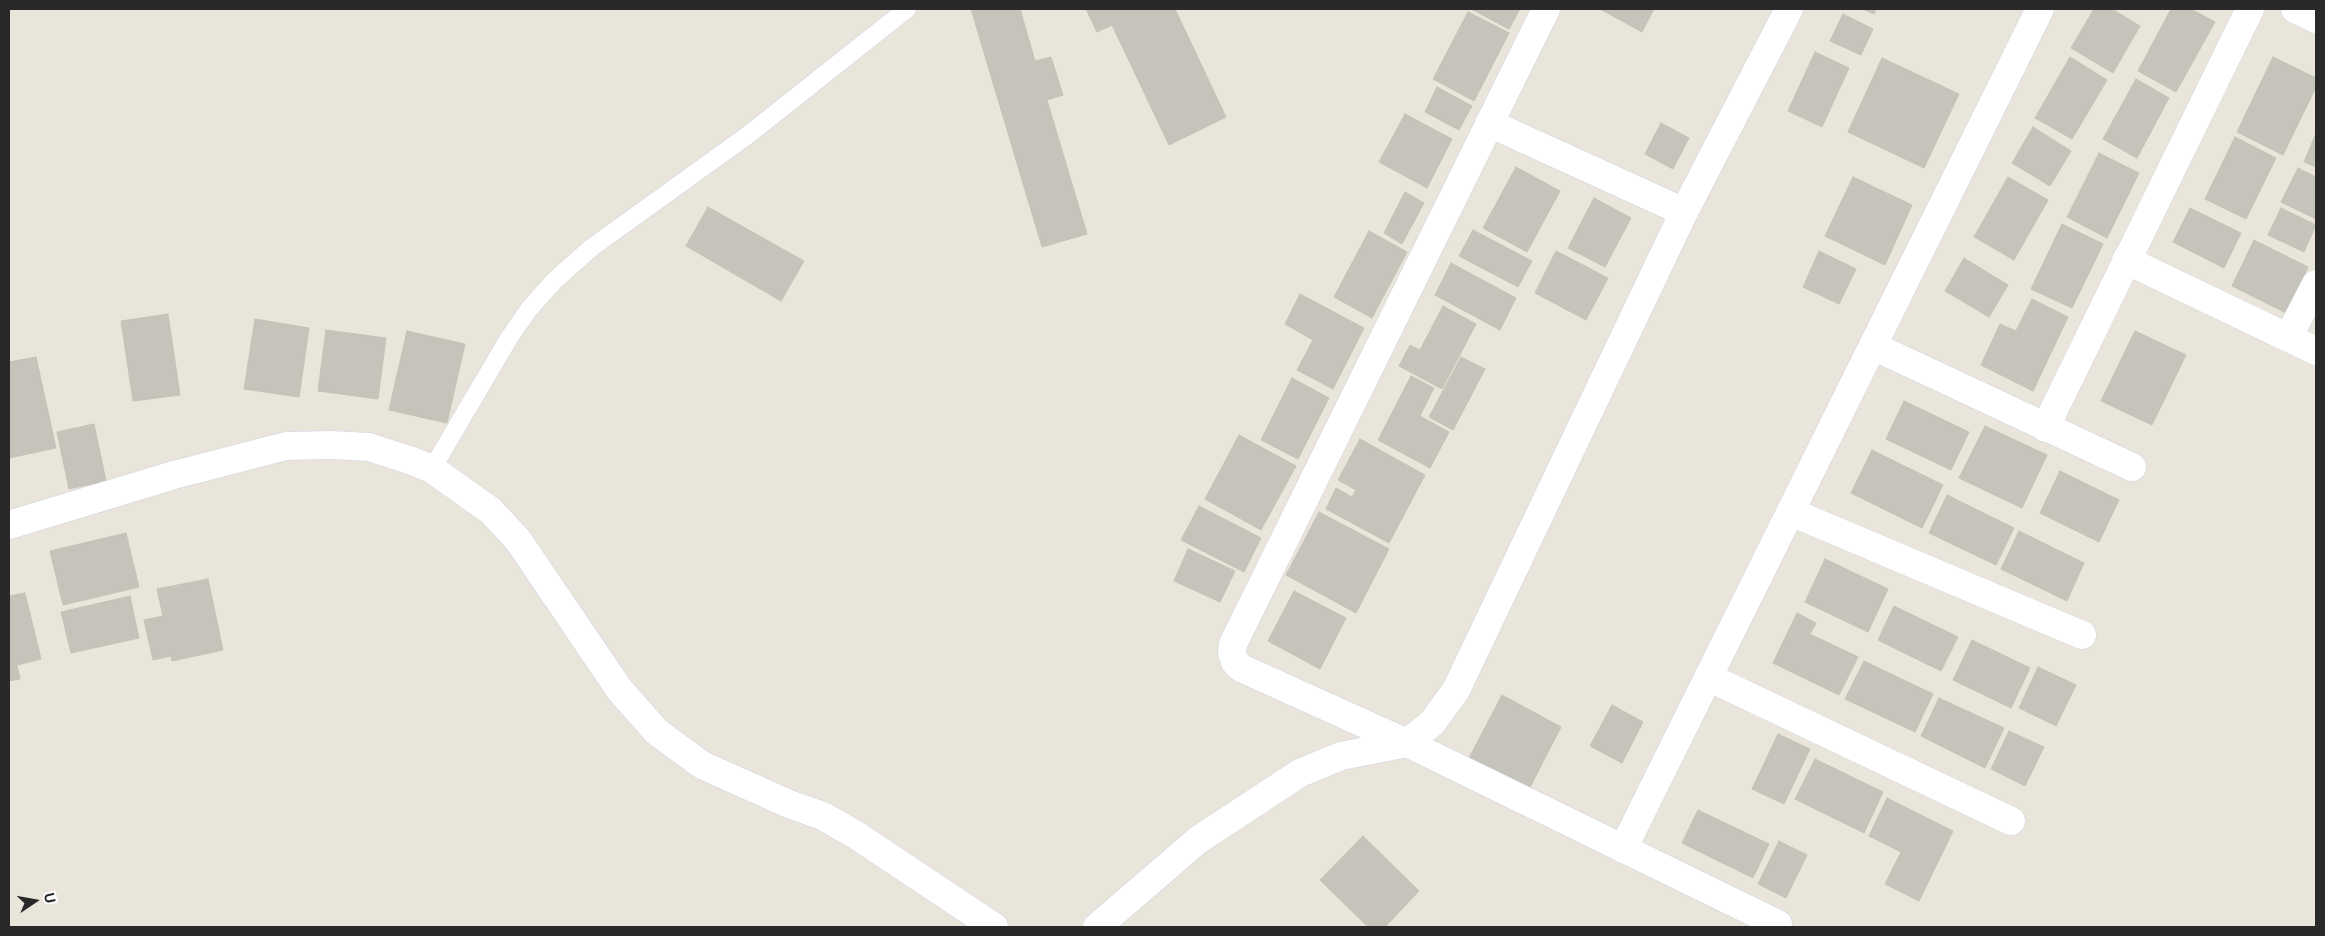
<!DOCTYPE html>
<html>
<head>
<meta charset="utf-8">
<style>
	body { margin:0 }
	#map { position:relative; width:2325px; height:936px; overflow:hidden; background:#eae5db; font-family:Inter,sans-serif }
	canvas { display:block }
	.frame { position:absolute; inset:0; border:10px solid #292929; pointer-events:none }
	.north { position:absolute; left:10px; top:876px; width:50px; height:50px; -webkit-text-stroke:4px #fff; paint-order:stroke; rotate:78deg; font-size:14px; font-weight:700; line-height:20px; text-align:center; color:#292929 }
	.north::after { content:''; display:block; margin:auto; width:18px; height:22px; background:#292929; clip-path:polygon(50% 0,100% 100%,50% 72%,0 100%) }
</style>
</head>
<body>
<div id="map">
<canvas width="2325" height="936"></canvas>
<div class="frame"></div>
<div class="north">U</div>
</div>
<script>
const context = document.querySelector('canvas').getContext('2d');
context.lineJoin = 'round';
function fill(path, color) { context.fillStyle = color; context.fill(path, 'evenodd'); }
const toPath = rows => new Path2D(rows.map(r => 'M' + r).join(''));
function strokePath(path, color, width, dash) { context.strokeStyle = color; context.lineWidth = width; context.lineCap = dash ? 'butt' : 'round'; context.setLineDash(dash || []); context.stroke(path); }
const building = toPath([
	[971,9,1020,9,1035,61,1051,57,1063,95,1047,100,1087,234,1042,247,971,9],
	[1086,9,1175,9,1226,117,1169,145,1112,25,1097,32,1086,9],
	[1471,9,1520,9,1509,29,1471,9],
	[1600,9,1654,9,1642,32,1600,9],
	[1863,9,1876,9,1874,14,1863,9],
	[2094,9,2112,9,2140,26,2113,73,2071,48,2094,9],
	[2171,9,2191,9,2215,22,2176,92,2138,71,2171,9],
	[1468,12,1509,33,1474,101,1433,79,1468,12],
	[1843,14,1873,29,1861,55,1830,41,1843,14],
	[1815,52,1849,68,1822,127,1788,111,1815,52],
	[2070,57,2107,80,2072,139,2035,118,2070,57],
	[2273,57,2316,78,2316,87,2283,155,2237,132,2273,57],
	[1882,58,1959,94,1924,168,1848,132,1882,58],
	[2136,79,2169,98,2137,158,2103,139,2136,79],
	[1437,87,1472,106,1459,130,1425,112,1437,87],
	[1405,114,1452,139,1427,188,1379,162,1405,114],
	[1661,123,1689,138,1673,169,1645,154,1661,123],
	[2033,127,2071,151,2050,186,2012,163,2033,127],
	[2316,133,2316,167,2304,162,2316,133],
	[2235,137,2276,158,2246,219,2205,199,2235,137],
	[2099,153,2139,173,2107,238,2067,217,2099,153],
	[1516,167,1560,191,1527,252,1483,228,1516,167],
	[2298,168,2316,177,2316,219,2281,202,2298,168],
	[1853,177,1912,205,1885,265,1825,236,1853,177],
	[2008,177,2048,200,2014,260,1974,237,2008,177],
	[1405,192,1424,203,1402,244,1384,233,1405,192],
	[1594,198,1631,218,1605,267,1568,248,1594,198],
	[708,207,804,261,781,301,686,246,708,207],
	[2190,208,2241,233,2224,268,2173,242,2190,208],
	[2281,208,2316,225,2304,252,2268,235,2281,208],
	[2062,224,2103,244,2072,308,2031,289,2062,224],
	[1473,230,1532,261,1518,287,1459,256,1473,230],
	[1369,231,1407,252,1372,318,1334,297,1369,231],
	[2254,240,2308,267,2286,313,2232,286,2254,240],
	[1556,251,1608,278,1586,320,1535,293,1556,251],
	[1819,251,1856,269,1839,304,1803,287,1819,251],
	[1964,258,2008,285,1989,317,1945,291,1964,258],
	[1451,263,1516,298,1500,330,1435,295,1451,263],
	[1300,294,1364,328,1333,389,1297,370,1313,340,1285,324,1300,294],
	[2032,299,2068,317,2033,391,1981,365,2000,324,2016,331,2032,299],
	[1443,306,1476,324,1442,389,1399,366,1410,345,1420,350,1443,306],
	[168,314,180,395,133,401,121,321,168,314],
	[255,319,309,328,299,397,244,389,255,319],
	[326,330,386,338,378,399,318,391,326,330],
	[407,331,465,344,447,423,389,410,407,331],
	[2135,331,2186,355,2152,425,2101,401,2135,331],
	[36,357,56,448,9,458,9,362,36,357],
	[1461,357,1485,369,1453,430,1429,417,1461,357],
	[1411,376,1434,388,1420,416,1449,432,1430,468,1378,440,1411,376],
	[1292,378,1329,398,1298,459,1261,440,1292,378],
	[1904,401,1969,432,1951,470,1886,439,1904,401],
	[94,424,106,481,69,489,57,432,94,424],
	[1985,426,2047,455,2022,508,1959,478,1985,426],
	[1239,435,1296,466,1261,530,1205,499,1239,435],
	[1360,439,1425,475,1389,543,1326,509,1336,488,1352,497,1356,490,1338,480,1360,439],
	[1872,450,1943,485,1922,528,1851,493,1872,450],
	[2060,471,2119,500,2099,542,2040,513,2060,471],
	[1947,495,2014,528,1996,565,1929,533,1947,495],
	[1199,506,1261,538,1244,572,1181,540,1199,506],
	[1319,512,1389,549,1356,613,1286,575,1319,512],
	[2019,531,2084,563,2067,601,2001,569,2019,531],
	[126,533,139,587,63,605,50,551,126,533],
	[1188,549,1235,571,1220,602,1174,581,1188,549],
	[1825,559,1888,589,1868,632,1805,602,1825,559],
	[208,579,223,650,172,661,171,656,153,660,144,620,163,616,157,589,208,579],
	[1294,591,1346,618,1320,669,1268,641,1294,591],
	[25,593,41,659,17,665,20,679,9,681,9,596,25,593],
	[130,596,139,638,71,653,61,612,130,596],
	[1894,606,1958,637,1941,671,1878,640,1894,606],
	[1797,613,1816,623,1810,634,1858,657,1839,695,1773,663,1797,613],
	[1972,640,2030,668,2011,708,1953,680,1972,640],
	[1864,661,1933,694,1915,732,1845,699,1864,661],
	[2038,667,2076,685,2056,726,2019,708,2038,667],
	[1502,695,1561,727,1527,793,1467,762,1502,695],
	[1939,698,2004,728,1985,768,1921,736,1939,698],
	[1612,705,1643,722,1622,763,1590,746,1612,705],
	[2009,731,2044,747,2025,786,1991,769,2009,731],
	[1778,734,1810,749,1784,804,1752,789,1778,734],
	[1815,759,1883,792,1864,833,1795,799,1815,759],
	[1887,798,1953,831,1919,901,1885,884,1901,852,1869,836,1887,798],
	[1698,810,1769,844,1753,878,1682,843,1698,810],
	[1363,836,1419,891,1385,927,1368,927,1320,880,1363,836],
	[1779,841,1807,855,1786,898,1758,884,1779,841]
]);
const lane = toPath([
	[432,469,509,338,529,309,555,280,591,248,748,135,907,9]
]);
const street = toPath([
	[1546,9,1233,644,1232,653,1235,662,1241,668,1407,743,1778,924],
	[2295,9,2316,19],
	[1489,123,1684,212],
	[2126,260,2316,351],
	[2288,338,2316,284],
	[1873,346,2132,467],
	[2045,428,2250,9],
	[1791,512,2082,635],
	[1708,677,2011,821],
	[1623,849,2040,9],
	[1097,927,1198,840,1300,773,1341,756,1407,743,1432,723,1456,690,1684,212,1789,9]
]);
const secondary = toPath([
	[9,525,174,475,286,446,331,445,369,447,412,461,432,469,491,511,518,540,619,689,657,732,702,765,789,804,823,816,856,835,994,927]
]);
fill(building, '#c6c3ba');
strokePath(building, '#c5c1b5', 1);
strokePath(lane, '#d0d2e1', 19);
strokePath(street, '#d0d2e1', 29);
strokePath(secondary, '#d0d2e1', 29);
strokePath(lane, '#fff', 18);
strokePath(street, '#fff', 28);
strokePath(secondary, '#fff', 28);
</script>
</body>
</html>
